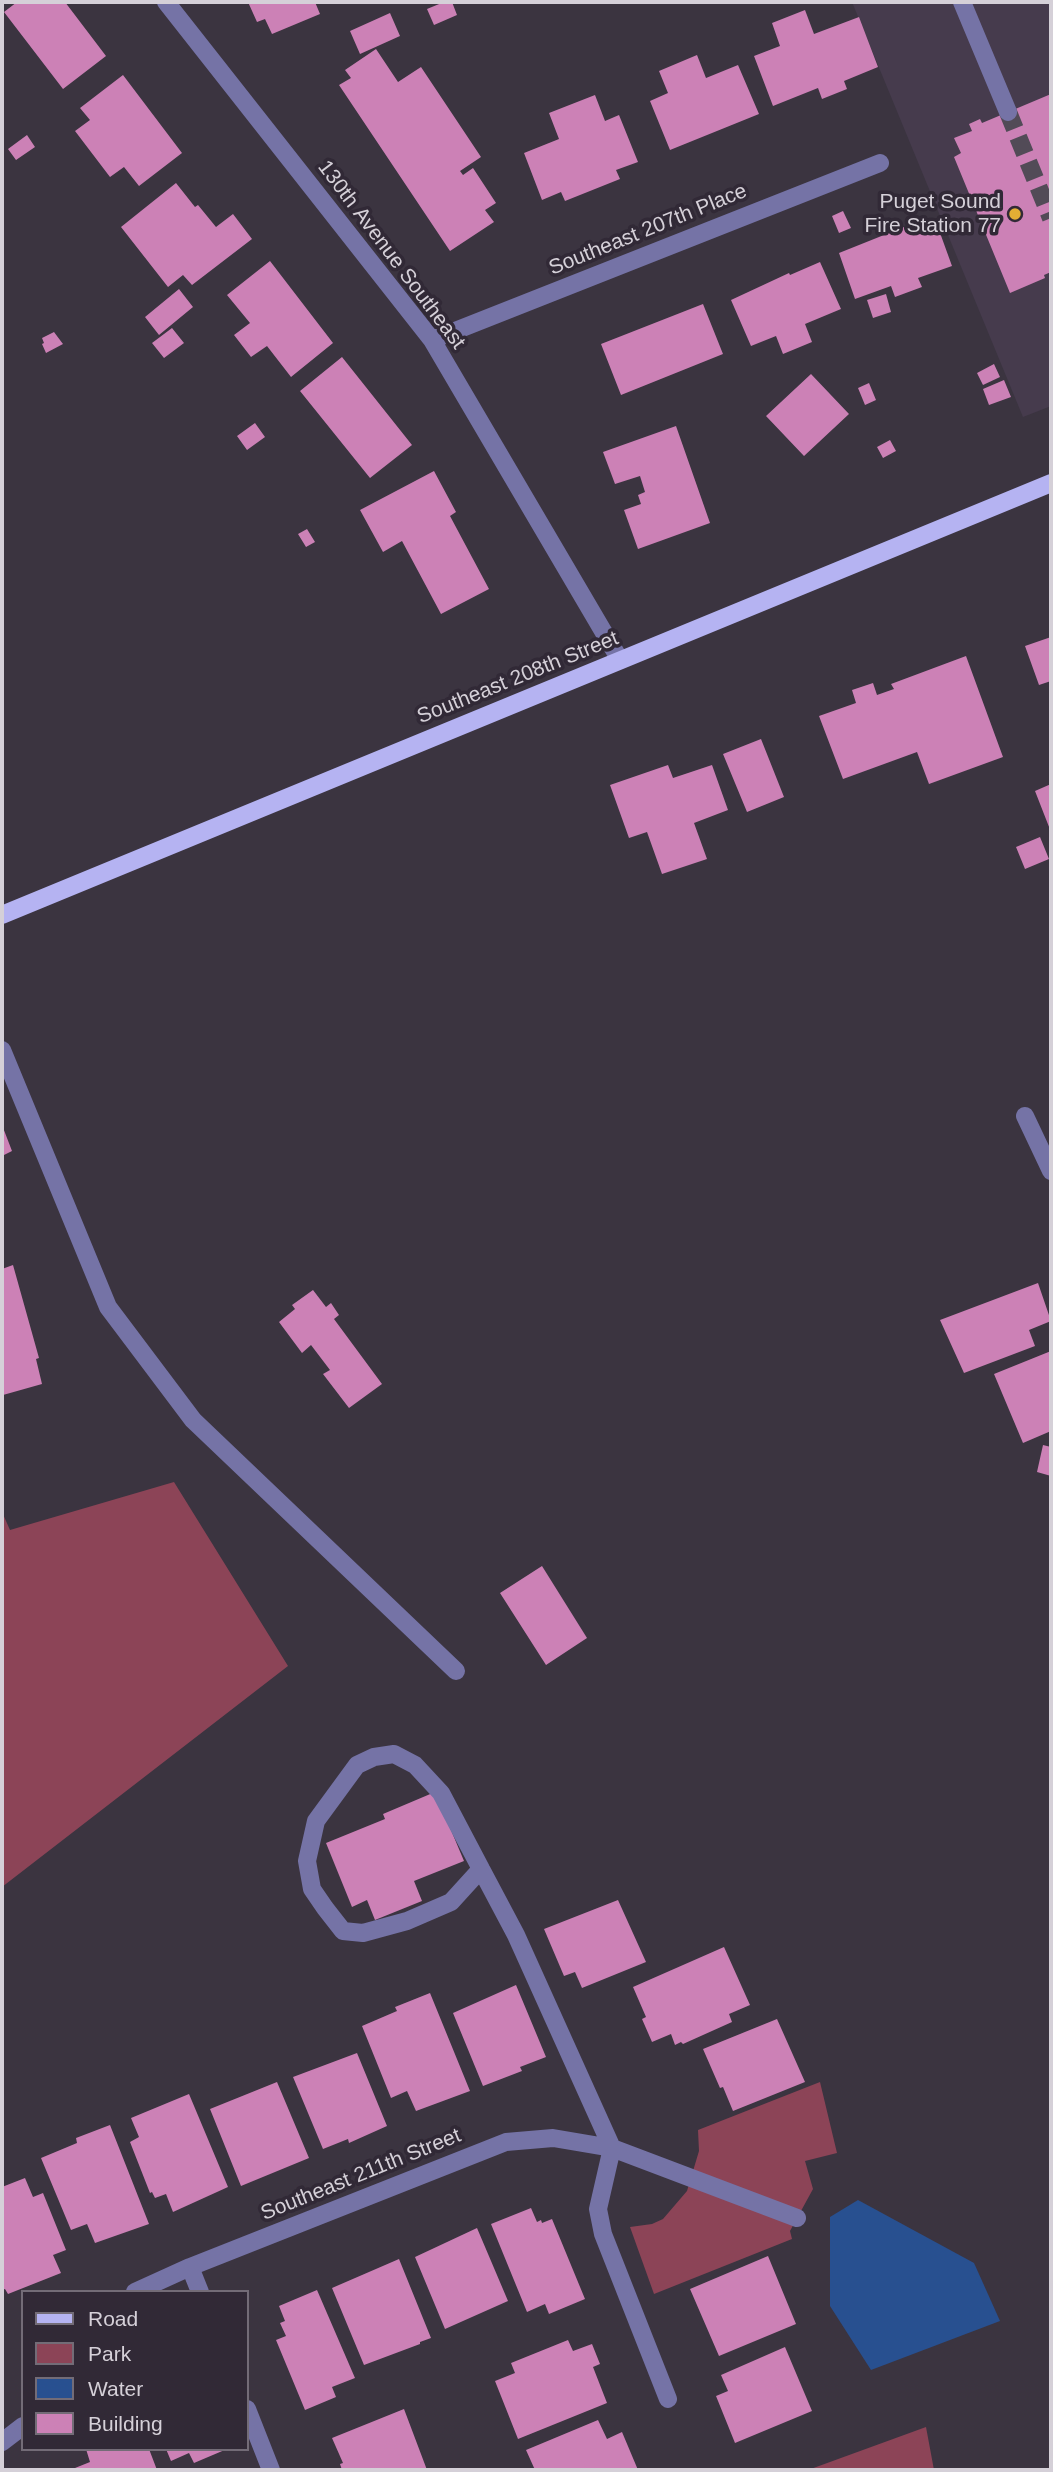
<!DOCTYPE html>
<html>
<head>
<meta charset="utf-8">
<style>
	body { margin:0 }
	#map { position:relative; width:1053px; height:2472px; overflow:hidden; background:#3b3440; font-family:Arial,sans-serif }
	canvas { display:block }
	.frame { position:absolute; inset:0; border:4px solid #d5d0d8; pointer-events:none }
	.legend { position:absolute; left:21px; top:2290px; width:228px; height:161px; box-sizing:border-box; background:#312936; border:2px solid #736c77; margin:0; padding:9px 12px; list-style:none; font-size:21px; color:#d5d0d8 }
	.legend li { display:flex; align-items:center; gap:14px; height:35px }
	.legend b { width:35px; border:2px solid #736c77 }
</style>
</head>
<body>
<div id="map">
<canvas width="1053" height="2472"></canvas>
<div class="frame"></div>
<ul class="legend">
<li><b style="height:9px;background:#b5b3f2"></b>Road</li>
<li><b style="height:19px;background:#8c4457"></b>Park</li>
<li><b style="height:19px;background:#285090"></b>Water</li>
<li><b style="height:19px;background:#cc81b6"></b>Building</li>
</ul>
</div>
<script>
const context = document.querySelector('canvas').getContext('2d');
context.lineJoin = 'round';
function fill(path, color) { context.fillStyle = color; context.fill(path, 'evenodd'); }
const toPath = rows => new Path2D(rows.map(r => 'M' + r).join(''));
function strokePath(path, color, width, dash) { context.strokeStyle = color; context.lineWidth = width; context.lineCap = dash ? 'butt' : 'round'; context.setLineDash(dash || []); context.stroke(path); }
function drawText(font, color, halo, rows, align = 'center') {
  context.font = font + ' Arial,sans-serif'; context.lineWidth = 7; context.setLineDash([]); context.textBaseline = 'middle'; context.strokeStyle = halo; context.fillStyle = color; for (const [text, x, y, turn = 0] of rows) {
    context.save(); context.translate(x, y); context.rotate((+turn || 0) * Math.PI / 180); context.textAlign = isNaN(turn) ? turn : align; if (halo) context.strokeText(text, 0, 0); context.fillText(text, 0, 0); context.restore();
  }
}
const built = toPath([
	[852,2,1051,2,1051,406,1023,417]
]);
const green = toPath([
	[174,1482,288,1666,2,1887,2,1512,10,1530],
	[820,2082,837,2153,805,2161,813,2189,790,2231,792,2239,654,2294,630,2227,652,2224,663,2219,687,2191,699,2151,698,2130],
	[926,2427,934,2470,808,2470]
]);
const water = toPath([
	[858,2200,974,2263,1000,2321,871,2370,830,2306,830,2217]
]);
const building = toPath([
	[17,2,65,2,106,56,63,89,4,12],
	[248,2,315,2,320,14,272,34,265,19,257,22],
	[444,2,452,2,457,15,434,25,427,9],
	[805,10,814,34,859,17,878,67,844,81,847,89,822,99,818,88,773,106,754,56,780,46,772,23],
	[390,13,400,36,360,54,350,31],
	[376,49,398,82,421,67,481,157,460,171,463,175,473,168,496,203,485,210,494,222,450,251,339,85,351,78,345,70],
	[697,55,706,78,738,65,759,114,670,150,650,101,668,93,659,71],
	[123,75,182,153,139,186,124,167,110,177,75,131,90,120,80,108],
	[1051,94,1051,272,1044,275,1045,278,1010,293,954,157,961,153,954,138,972,131,969,124,980,119,982,123],
	[595,95,605,121,619,115,638,162,616,170,620,179,565,201,561,192,542,200,524,153,559,139,549,113],
	[27,135,35,147,16,160,8,149],
	[176,183,195,207,198,205,216,227,233,214,252,239,192,285,183,275,168,287,121,227],
	[843,211,851,228,839,233,832,216],
	[935,219,952,266,918,278,922,287,895,297,891,286,855,299,839,253,904,227,905,229],
	[270,261,333,343,291,377,267,346,251,357,234,335,250,323,227,295],
	[820,262,841,309,805,324,812,342,783,354,776,336,751,346,731,300,789,273,790,275],
	[179,289,193,307,159,335,145,317],
	[886,294,891,312,873,318,867,300],
	[703,304,723,354,621,395,601,344],
	[172,328,184,343,164,358,152,343],
	[54,332,63,344,46,353,42,344,44,343,42,338],
	[342,357,412,445,370,478,300,391],
	[994,364,1000,377,983,385,977,373],
	[811,374,849,414,804,456,766,416],
	[1004,380,1011,397,989,405,983,389],
	[869,383,876,400,865,405,858,388],
	[255,423,265,437,247,450,237,436],
	[676,426,710,523,638,549,624,510,641,504,638,495,645,492,640,476,615,484,603,452],
	[890,440,896,451,883,458,877,447],
	[434,471,456,512,450,516,489,589,441,614,402,541,383,552,360,510],
	[307,529,315,542,306,547,298,534],
	[1051,637,1051,681,1039,685,1025,646],
	[966,656,1003,757,929,784,917,752,843,779,819,716,856,703,852,690,873,683,877,695,894,689,891,684],
	[761,739,784,797,747,812,723,754],
	[668,765,673,778,712,765,728,810,694,823,707,859,662,874,647,832,629,838,610,785],
	[1051,784,1051,832,1035,791],
	[1040,837,1049,859,1025,869,1016,847],
	[2,1125,12,1151,2,1156],
	[13,1265,39,1358,36,1359,42,1384,3,1395,2,1269],
	[1038,1283,1051,1321,1029,1330,1035,1346,964,1373,940,1320],
	[313,1290,326,1307,331,1303,339,1315,334,1319,382,1384,349,1408,323,1374,330,1370,311,1345,302,1353,279,1322,295,1309,292,1305],
	[1051,1351,1051,1431,1023,1443,994,1374],
	[1043,1445,1051,1447,1051,1476,1037,1472],
	[542,1566,587,1638,546,1665,500,1593],
	[435,1792,464,1861,414,1881,422,1901,375,1920,367,1900,352,1907,326,1843,385,1819,383,1814],
	[618,1900,646,1962,582,1988,575,1972,564,1976,544,1929],
	[724,1947,750,2005,729,2014,732,2022,683,2044,681,2042,675,2045,671,2034,652,2042,642,2019,646,2017,633,1987],
	[516,1985,546,2057,520,2067,522,2071,483,2086,453,2013],
	[430,1993,470,2091,416,2111,407,2091,391,2098,362,2026,397,2011,395,2007],
	[777,2019,805,2082,733,2111,723,2087,720,2088,703,2049],
	[357,2053,387,2126,349,2143,348,2139,323,2149,293,2077],
	[277,2082,309,2158,241,2186,210,2109],
	[189,2094,228,2187,173,2212,166,2194,155,2198,152,2192,150,2193,130,2142,139,2137,131,2118],
	[110,2125,149,2224,95,2243,87,2224,71,2230,41,2158,77,2143,76,2138],
	[25,2178,33,2197,43,2193,66,2250,53,2255,61,2273,8,2294,5,2289,2,2290,2,2187],
	[531,2208,537,2222,541,2220,542,2223,552,2219,585,2299,549,2314,545,2304,527,2312,491,2224],
	[477,2228,508,2301,445,2329,415,2257],
	[768,2256,796,2324,719,2356,690,2289],
	[399,2259,431,2338,420,2342,420,2344,364,2365,332,2288],
	[317,2290,355,2378,332,2387,336,2397,305,2410,276,2340,286,2336,280,2323,285,2321,279,2306],
	[568,2340,573,2351,592,2344,600,2364,593,2367,607,2403,518,2439,495,2381,515,2373,511,2363],
	[785,2347,812,2411,735,2443,716,2396,728,2391,721,2375],
	[404,2409,427,2470,342,2470,340,2464,343,2463,332,2438],
	[598,2420,607,2439,622,2432,638,2470,535,2470,526,2450],
	[86,2449,149,2449,157,2470,76,2470,75,2468,90,2462],
	[166,2449,227,2449,194,2463,189,2453,171,2461]
]);
const minorTunnel = toPath([
	[1008,112,1051,218]
]);
const minor = toPath([
	[166,2,432,340,620,660],
	[962,2,1008,112],
	[432,340,880,163],
	[2,1050,108,1307,193,1420,456,1671],
	[1025,1116,1051,1171],
	[481,1869,451,1902,407,1921,363,1933,343,1931,325,1908,312,1889,307,1861,316,1821,357,1765,374,1757,394,1754,415,1765,441,1793,481,1869,516,1935,612,2148,598,2209,603,2234,668,2399],
	[190,2267,200,2292],
	[135,2292,190,2267,506,2142,553,2138,612,2148,797,2218],
	[247,2409,271,2470],
	[2,2442,23,2426]
]);
const major = toPath([
	[2,915,1051,483]
]);
const markers = [
	[1015,214,7,"#e3ae34"]
];
const poiNames = [
	["Puget Sound",1001,202],
	["Fire Station 77",1001,226]
];
const streetNames = [
	["Southeast 207th Place",648,230,-22],
	["130th Avenue Southeast",391,255,53],
	["Southeast 208th Street",518,678,-22],
	["Southeast 211th Street",361,2175,-22]
];
fill(built, '#463b4d');
fill(green, '#8c4457');
fill(water, '#285090');
fill(building, '#cc81b6');
strokePath(minorTunnel, '#524b57', 18, [18, 9]);
strokePath(minor, '#7573a6', 18);
strokePath(major, '#b5b3f2', 18);
for (const [x, y, r, color] of markers) { const dot = new Path2D(); dot.arc(x, y, r, 0, 2 * Math.PI); context.fillStyle = color; context.fill(dot); strokePath(dot, '#312936', 2.5); }
drawText('21px', '#d5d0d8', '#312936', poiNames, 'right');
drawText('21px', '#d5d0d8', '#312936', streetNames);
</script>
</body>
</html>
